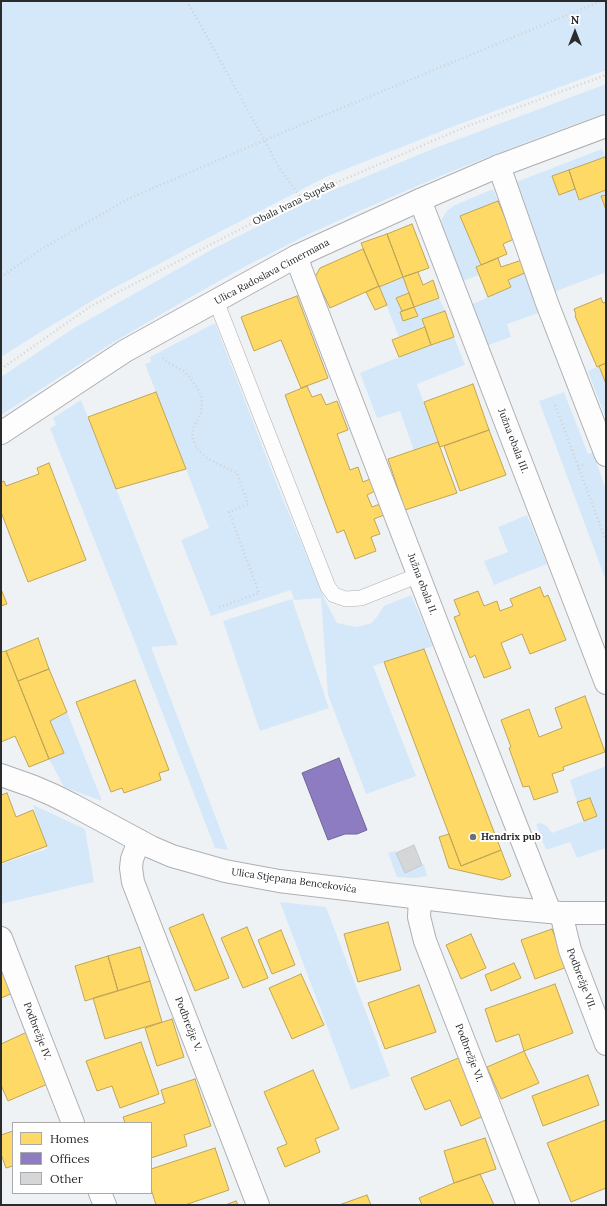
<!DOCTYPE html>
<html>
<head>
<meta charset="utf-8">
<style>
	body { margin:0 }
	#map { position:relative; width:607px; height:1206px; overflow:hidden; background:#eff2f5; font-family:Lora,serif }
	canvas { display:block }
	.frame { position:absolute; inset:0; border:2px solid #292b2d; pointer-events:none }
	.legend { position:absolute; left:12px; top:1122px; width:140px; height:72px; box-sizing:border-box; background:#fff; border:1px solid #a9aaab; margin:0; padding:5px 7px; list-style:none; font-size:12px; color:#292b2d }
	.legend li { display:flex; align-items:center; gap:8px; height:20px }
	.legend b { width:20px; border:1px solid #a9aaab }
	.north { position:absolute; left:555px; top:12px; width:40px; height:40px; -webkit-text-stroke:3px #fff; paint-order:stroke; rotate:0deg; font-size:11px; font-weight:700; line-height:16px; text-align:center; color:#292b2d }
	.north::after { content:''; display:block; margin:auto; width:14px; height:18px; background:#292b2d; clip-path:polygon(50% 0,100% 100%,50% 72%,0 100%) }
</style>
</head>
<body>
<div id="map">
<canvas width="607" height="1206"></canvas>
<div class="frame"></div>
<ul class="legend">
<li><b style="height:11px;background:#ffd966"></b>Homes</li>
<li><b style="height:11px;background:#8e7cc3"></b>Offices</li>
<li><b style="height:11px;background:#d4d6d8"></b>Other</li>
</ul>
<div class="north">N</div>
</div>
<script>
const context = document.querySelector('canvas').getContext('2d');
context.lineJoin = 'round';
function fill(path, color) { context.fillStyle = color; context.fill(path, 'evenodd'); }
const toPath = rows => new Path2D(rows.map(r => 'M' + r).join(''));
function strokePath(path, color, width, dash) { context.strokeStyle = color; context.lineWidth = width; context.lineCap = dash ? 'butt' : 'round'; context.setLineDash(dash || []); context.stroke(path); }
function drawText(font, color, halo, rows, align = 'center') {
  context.font = font + ' Lora,serif'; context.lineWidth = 4; context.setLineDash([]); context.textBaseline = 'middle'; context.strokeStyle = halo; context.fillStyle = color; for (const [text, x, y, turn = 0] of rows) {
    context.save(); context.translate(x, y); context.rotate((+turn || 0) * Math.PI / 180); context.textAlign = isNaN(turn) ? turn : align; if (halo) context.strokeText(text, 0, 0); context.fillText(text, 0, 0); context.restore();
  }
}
const green = toPath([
	[1,1,606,1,606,70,457,125,326,177,202,241,110,290,39,333,1,357],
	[606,84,606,113,532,140,445,174,364,209,309,234,244,267,189,298,112,343,1,415,1,377,74,328,213,249,314,198,435,148],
	[602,149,605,157,552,176,559,194,575,189,579,200,606,190,606,195,601,197,606,210,606,276,604,273,554,292,523,198,516,182],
	[493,189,498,201,460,217,481,265,476,267,479,275,462,281,442,226,441,220,446,212,453,206],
	[527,272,541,312,507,324,511,337,486,346,471,305,488,297,511,287,508,280],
	[403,277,409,293,396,298,402,311,400,313,403,321,418,316,414,307,439,298,445,311,422,319,425,327,399,337,379,287],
	[215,323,278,487,325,600,337,623,357,627,372,623,379,614,384,606,411,595,433,646,373,666,416,776,366,794,328,695,321,598,294,600,291,590,211,616,181,540,209,528,145,364,151,362,150,357],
	[454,337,465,365,417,384,438,442,414,451,400,411,377,418,360,373,399,357],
	[599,366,606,384,606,419,588,371],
	[564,392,588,454,593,452,606,490,606,581,539,401],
	[81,400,178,645,151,647,228,850,215,848,129,627,50,428,56,425,53,418],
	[527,515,547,564,494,585,484,561,508,552,498,527],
	[292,599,329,708,260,731,223,621],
	[67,712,102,801,64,787,49,759,64,752,50,721],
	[606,766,606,848,577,858,570,842,546,850,536,824,541,823,547,826,552,833,597,816,590,798,577,802,570,780],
	[33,805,85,829,94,882,1,904,1,864,47,849],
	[396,851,405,873,424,864,427,876,415,878,397,877,388,853],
	[280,902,326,907,390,1076,351,1090]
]);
const homes = toPath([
	[605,157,606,159,606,190,579,200,569,170,605,157],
	[569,170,575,189,559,195,552,176,569,170],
	[606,195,606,210,601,196,606,195],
	[498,201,514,239,503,244,507,254,481,265,460,216,498,201],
	[412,224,429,268,403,277,387,234,412,224],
	[387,234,403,277,379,287,361,243,387,234],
	[363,249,379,286,330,308,315,277,320,268,363,249],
	[498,258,501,267,522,260,527,272,508,280,511,287,488,297,476,267,498,258],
	[418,272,423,285,433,280,439,298,414,307,403,277,418,272],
	[379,286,387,305,375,310,366,292,379,286],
	[409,293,414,307,402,311,396,298,409,293],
	[297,296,328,378,301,388,281,340,254,351,241,317,297,296],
	[601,298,603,303,606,302,606,363,597,367,575,316,576,315,574,309,601,298],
	[414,307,418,316,403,321,400,312,414,307],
	[445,311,454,337,431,345,422,319,445,311],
	[425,327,431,345,399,357,392,340,425,327],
	[606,363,606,384,599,366,606,363],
	[473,384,489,430,440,447,424,402,473,384],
	[307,386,312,397,321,394,326,405,337,401,348,430,337,434,350,470,358,467,363,482,370,479,375,491,367,495,372,507,380,504,384,515,374,519,380,534,371,537,376,551,355,559,344,530,337,533,285,395,307,386],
	[156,392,186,469,116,489,88,417,156,392],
	[489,430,506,475,460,491,444,446,489,430],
	[438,442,457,493,405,510,388,459,438,442],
	[49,463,86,560,28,582,1,512,1,482,4,481,6,486,39,474,37,468,49,463],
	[540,587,544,597,548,595,566,640,530,654,522,634,501,643,511,668,484,678,475,655,470,658,454,617,460,615,454,600,478,591,484,606,497,601,500,611,513,606,510,599,540,587],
	[1,589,7,604,1,606,1,589],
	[38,638,49,669,18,681,6,651,38,638],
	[424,649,501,850,461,866,384,662,424,649],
	[6,651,49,759,29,767,15,736,1,742,1,652,6,651],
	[49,669,67,712,50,721,64,753,49,759,18,681,49,669],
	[135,680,169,770,159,773,161,780,124,793,122,788,111,792,76,702,135,680],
	[585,696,605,752,563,767,564,770,552,774,558,792,534,800,529,786,523,787,509,748,511,747,501,720,529,709,539,737,562,728,555,708,585,696],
	[7,793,16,817,33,810,47,846,1,863,1,795,7,793],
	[590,798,597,816,584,821,577,802,590,798],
	[449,834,461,866,501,850,511,876,502,880,449,868,439,837,449,834],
	[203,914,229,978,195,991,169,928,203,914],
	[388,922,401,970,358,982,344,934,388,922],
	[247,927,268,978,243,988,221,938,247,927],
	[552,929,567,967,535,979,521,940,552,929],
	[281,930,295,965,272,974,258,940,281,930],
	[471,934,486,968,461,979,446,945,471,934],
	[140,947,150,981,118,991,108,956,140,947],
	[108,956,118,991,85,1001,75,966,108,956],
	[514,963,521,978,491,991,485,975,514,963],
	[1,965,13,993,1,998,1,965],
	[301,974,324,1025,292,1039,269,988,301,974],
	[150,981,162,1022,105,1039,93,998,150,981],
	[555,984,573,1033,524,1051,519,1034,496,1042,485,1009,555,984],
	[419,985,436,1032,385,1049,368,1003,419,985],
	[172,1019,184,1057,157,1066,145,1028,172,1019],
	[27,1032,50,1083,8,1101,1,1085,1,1044,27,1032],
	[141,1042,159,1094,120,1108,112,1086,97,1091,86,1061,141,1042],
	[524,1051,539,1083,501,1099,487,1067,524,1051],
	[463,1056,488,1114,461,1126,450,1100,425,1110,411,1078,463,1056],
	[313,1070,339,1129,315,1139,320,1152,285,1167,277,1148,287,1144,264,1092,313,1070],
	[588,1075,599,1105,543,1126,532,1096,588,1075],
	[195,1079,211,1126,184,1135,187,1146,151,1158,151,1123,125,1123,123,1117,165,1103,161,1090,195,1079],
	[606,1120,606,1188,571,1202,547,1143,606,1120],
	[13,1131,13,1166,6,1168,1,1154,1,1135,13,1131],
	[485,1138,496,1169,454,1183,444,1151,485,1138],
	[215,1148,229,1190,185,1205,156,1205,151,1189,151,1169,215,1148],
	[480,1174,494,1205,422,1205,419,1198,454,1183,480,1174],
	[367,1195,371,1205,339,1205,367,1195],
	[236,1201,238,1205,225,1205,236,1201]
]);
const offices = toPath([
	[339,758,367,830,357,834,345,834,328,840,302,773,339,758]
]);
const building = toPath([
	[414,845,422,865,405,873,396,853,414,845]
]);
const path = toPath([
	[187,1,265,141,278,166,301,198],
	[1,277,40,250,130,198,291,129,601,1],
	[163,358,168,363,182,370,188,375,198,389,202,398,201,414,194,426,192,433,193,439,195,445,200,452,208,459,237,473,248,504,229,512,259,593,217,608],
	[1,369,91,306,301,198,465,127,606,75],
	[555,405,578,466],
	[583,465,578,466,606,541]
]);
const lane = toPath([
	[216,301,328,587,334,595,346,599,361,598,419,575]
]);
const street = toPath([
	[499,166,547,303,606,455],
	[420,200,606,683],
	[297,256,301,270,445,644,550,912],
	[139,841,132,859,131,868,133,882,258,1205],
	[420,898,419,917,425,941,528,1205],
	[561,913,570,950,606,1044],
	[1,938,73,1123],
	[100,1193,105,1205]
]);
const secondary = toPath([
	[1,433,125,351,297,256,420,200,499,166,606,126],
	[1,775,32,786,53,795,73,805,151,847,172,856,225,871,279,881,505,908,561,913,606,913]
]);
const markers = [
	[473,837,4,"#6e7173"]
];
const streetNames = [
	["Obala Ivana Supeka",294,203,-26],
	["Ulica Radoslava Cimermana",272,272,-28],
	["Južna obala III.",513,441,69],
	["Južna obala II.",422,584,69],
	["Ulica Stjepana Bencekovića",294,881,8],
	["Podbrežje VII.",581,979,69],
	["Podbrežje V.",188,1024,69],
	["Podbrežje IV.",37,1031,69],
	["Podbrežje VI.",469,1053,69]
];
const poiNames = [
	["Hendrix pub",481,837]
];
fill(green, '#d4e8fa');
fill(homes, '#ffd966');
strokePath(homes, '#bfa555', 1);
fill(offices, '#8e7cc3');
strokePath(offices, '#706496', 1);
fill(building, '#d4d6d8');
strokePath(building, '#c6c8cb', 1);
strokePath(lane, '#aeafb2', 16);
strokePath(street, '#aeafb2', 24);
strokePath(secondary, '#aeafb2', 24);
strokePath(path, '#d1d1d2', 2.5, [1, 3]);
strokePath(lane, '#fdfdfe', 15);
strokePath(street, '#fdfdfe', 22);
strokePath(secondary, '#fdfdfe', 22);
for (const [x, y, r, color] of markers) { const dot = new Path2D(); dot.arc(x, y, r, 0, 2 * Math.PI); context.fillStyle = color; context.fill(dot); strokePath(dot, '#fff', 1.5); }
drawText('10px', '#292b2d', '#fff', streetNames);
drawText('bold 10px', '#292b2d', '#fff', poiNames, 'left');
</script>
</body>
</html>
